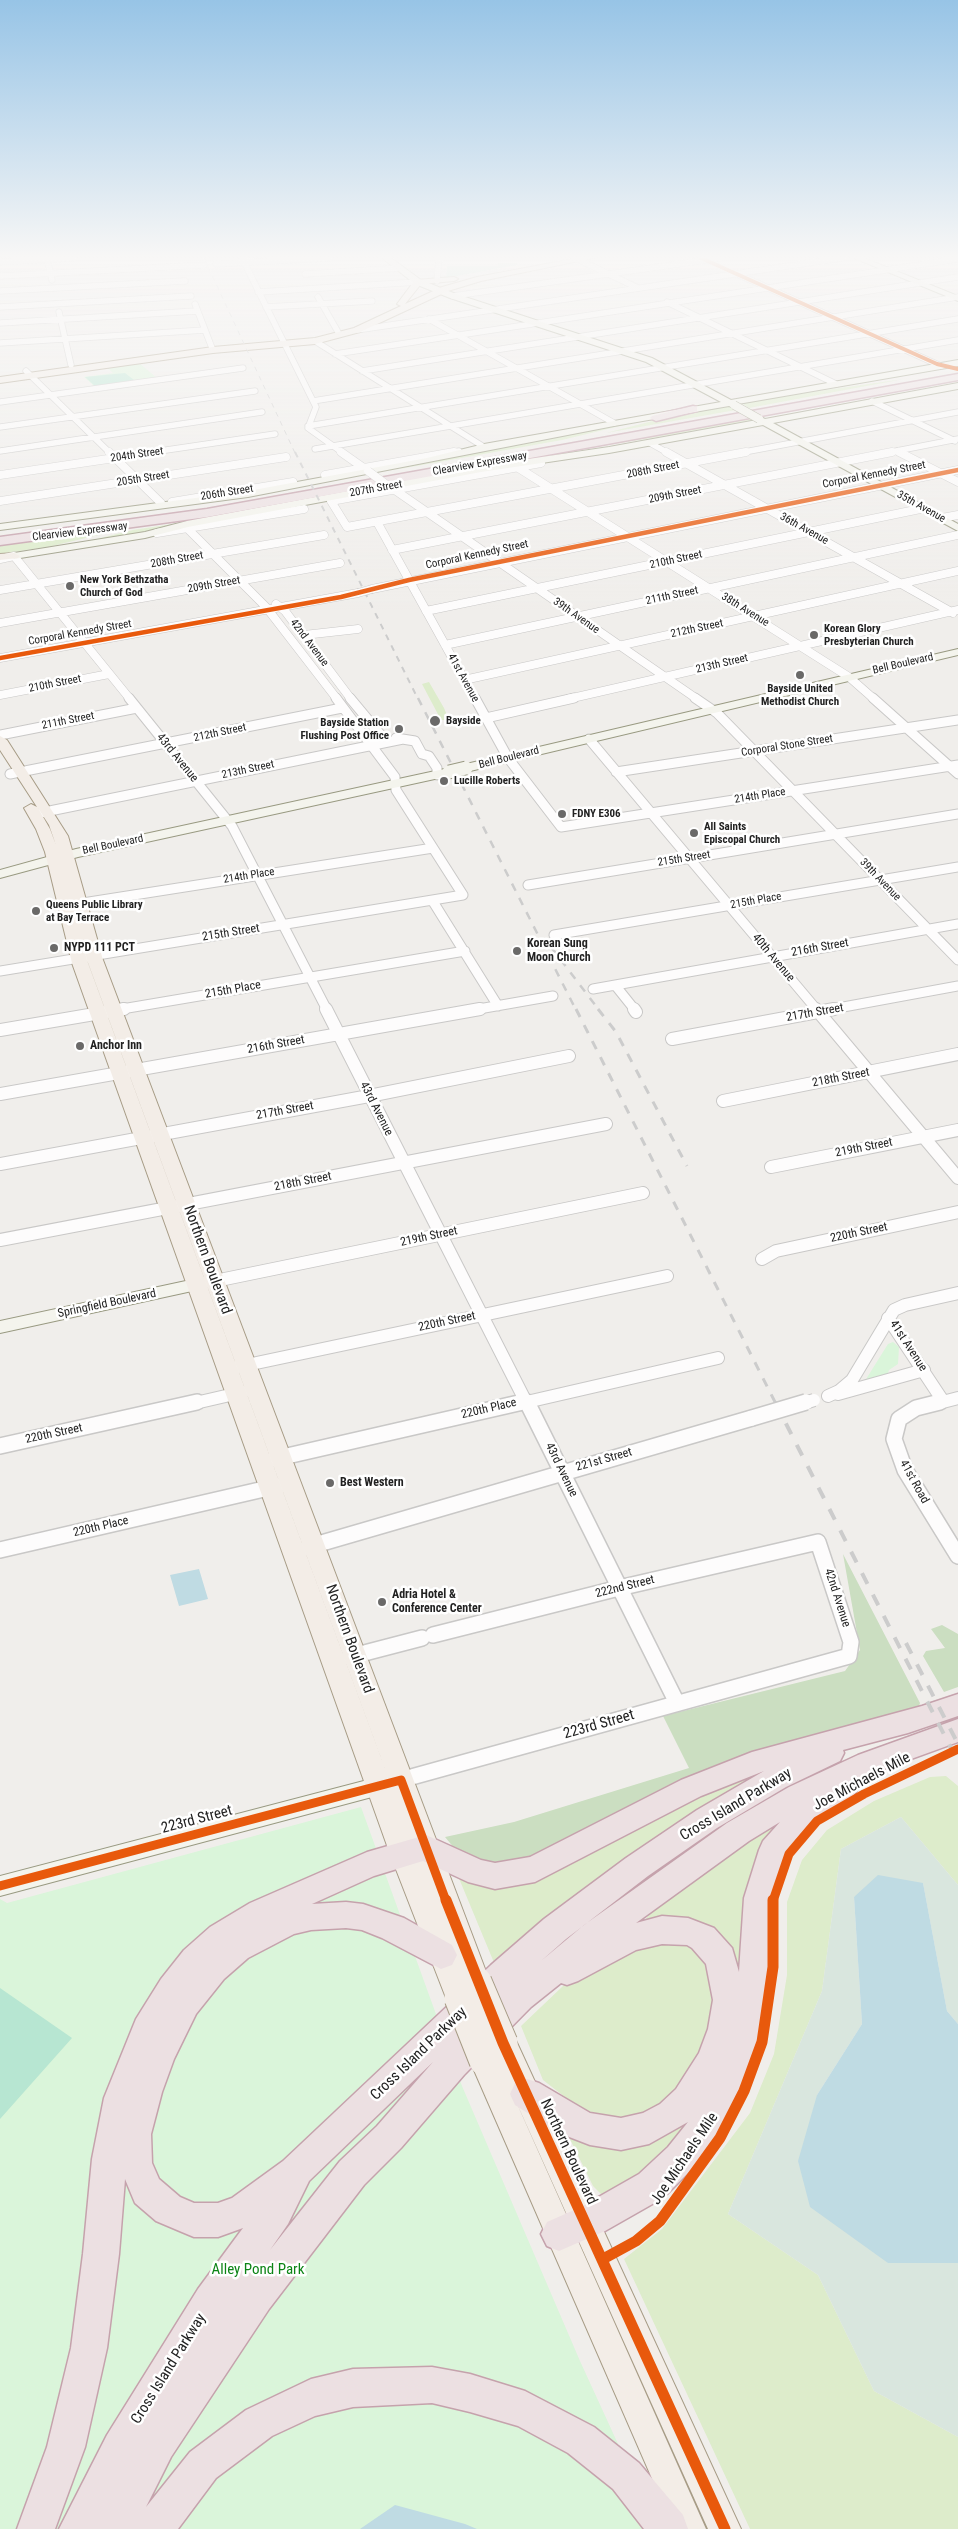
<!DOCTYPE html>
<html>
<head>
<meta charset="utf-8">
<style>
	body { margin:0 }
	canvas { display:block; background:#f0eeeb }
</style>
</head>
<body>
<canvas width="958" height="2529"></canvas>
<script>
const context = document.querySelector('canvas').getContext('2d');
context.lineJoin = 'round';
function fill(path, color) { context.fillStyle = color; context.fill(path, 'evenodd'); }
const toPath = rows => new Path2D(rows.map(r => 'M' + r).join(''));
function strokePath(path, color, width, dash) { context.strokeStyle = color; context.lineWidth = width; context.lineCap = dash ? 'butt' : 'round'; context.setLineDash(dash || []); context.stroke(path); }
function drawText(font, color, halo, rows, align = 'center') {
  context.font = font + ' "Roboto Condensed",sans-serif'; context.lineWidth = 5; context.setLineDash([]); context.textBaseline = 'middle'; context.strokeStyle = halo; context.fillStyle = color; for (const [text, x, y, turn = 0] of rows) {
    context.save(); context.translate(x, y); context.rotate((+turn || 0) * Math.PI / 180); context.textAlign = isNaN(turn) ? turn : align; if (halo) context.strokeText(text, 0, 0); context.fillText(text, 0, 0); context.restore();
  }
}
const grass = toPath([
	[904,379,749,408,740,402],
	[727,405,736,410,606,433,668,417],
	[749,417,756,421,597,447,734,421],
	[645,420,562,440,394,470,543,437],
	[199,520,136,534,85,542,133,530],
	[124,529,52,546,0,554,0,545],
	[429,682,444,708,449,720,441,720,422,684],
	[752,1771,759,1773,495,1965,458,1876],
	[946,1776,958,1786,958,1885,901,1817,841,1849,822,1991,728,2214,818,2275,874,2391,958,2437,958,2529,750,2529,624,2259,662,2229,750,2113,774,2054,787,1975,787,1902,802,1860,827,1830,874,1801,930,1777],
	[796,1811,746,2002,733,1962,641,1926,650,1913,718,1862],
	[688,1940,710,1954,719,2024,671,2109,601,2125,543,2080,521,2026,563,1986,589,1967,638,1941],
	[693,2112,677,2151,605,2198,593,2186,564,2127]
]);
const forest = toPath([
	[843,1554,920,1703,919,1706,785,1744,515,1867,485,1868,460,1855,445,1837,514,1822,689,1768,663,1716,845,1671,860,1650],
	[942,1625,958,1634,958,1687,944,1692,923,1656,926,1651,945,1648,931,1629]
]);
const wetland = toPath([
	[901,1817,958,1885,958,2024,947,2011,923,1883,854,1897,862,2024,817,2095,888,2263,958,2263,958,2437,874,2391,818,2275,728,2214,822,1991,841,1849]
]);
const park = toPath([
	[138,362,157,378,95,387,84,377,113,373,108,368,111,368,109,366],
	[893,1342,899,1347,898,1364,889,1370,887,1376,863,1384,888,1344],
	[361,1807,462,2086,580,2361,657,2529,0,2529,0,1899,7,1903]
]);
const pitch = toPath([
	[498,263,517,263,517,265,446,278,447,266,498,266],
	[125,373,134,380,95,386,85,377],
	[0,1988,72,2038,0,2119]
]);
const water = toPath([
	[199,1569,208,1599,179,1606,170,1575],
	[878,1875,923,1883,947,2011,958,2024,958,2263,888,2263,810,2207,798,2161,817,2095,862,2024,854,1897],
	[395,2505,465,2524,477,2529,360,2529]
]);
const streetFar4 = toPath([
	[47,258,52,280],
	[242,258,316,407,308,428,343,453],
	[575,258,638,288],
	[0,262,72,258],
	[216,264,328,258],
	[735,273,941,366],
	[305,274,400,268],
	[0,276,204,265],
	[437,281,439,258],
	[0,291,185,281],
	[258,292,418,282],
	[453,296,721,258],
	[318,297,338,332],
	[667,302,836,384],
	[195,304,212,348],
	[0,307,191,296],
	[266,307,372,301],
	[59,312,71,365],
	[429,319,614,423],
	[0,323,197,311],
	[357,330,842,258],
	[315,341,484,447],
	[0,343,205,330],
	[335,354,958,259],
	[26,371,110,453],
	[362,371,958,277],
	[313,401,958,297],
	[872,401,955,441],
	[0,402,243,368],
	[308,426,958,319],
	[0,427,255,391],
	[650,443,668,453],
	[315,449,958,340],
	[0,451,262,412],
	[897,451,901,453],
	[146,453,275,434],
	[447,453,459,451],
	[739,453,958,412],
	[886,453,958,439]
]);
const streetFar3 = toPath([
	[109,452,161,503],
	[341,452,368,471],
	[666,452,953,613],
	[899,452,958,482],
	[541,463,331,501,347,527,746,452],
	[517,467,849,677,874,699],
	[0,475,155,452],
	[325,475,454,452],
	[392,488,697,699],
	[0,501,286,457],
	[172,502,293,482],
	[942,518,958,515],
	[377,522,475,699],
	[188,529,266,607,337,699],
	[157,533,304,509],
	[392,550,892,452],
	[0,559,14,556,130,699],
	[372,589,958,470],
	[0,590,324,535],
	[276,604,285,611,351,699],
	[426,611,925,508],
	[0,623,340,563],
	[304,635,358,629],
	[445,645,958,535],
	[0,658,358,593],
	[464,680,958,571],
	[0,695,109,674],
	[568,699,958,610]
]);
const streetFar2 = toPath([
	[129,698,232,826,327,1010],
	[350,698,380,734],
	[475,698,508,758,561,827,958,765],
	[695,698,717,713,958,960],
	[873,698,958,774],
	[486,718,574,698],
	[0,735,137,708],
	[396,738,415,741,422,754,429,756,437,768,437,775],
	[589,739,817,1010],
	[616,772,958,720],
	[10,774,342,708],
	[35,814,403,739],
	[528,885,958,814],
	[432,900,498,1006],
	[70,905,433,848],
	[554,935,958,867],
	[0,971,463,895,396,790,395,777,336,698],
	[615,985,635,1010],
	[593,989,958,924],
	[116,1010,465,951],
	[473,1010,553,996],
	[827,1010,958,986]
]);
const streetFar1 = toPath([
	[326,1009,527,1404],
	[634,1009,636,1012],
	[816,1009,958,1178],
	[0,1030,124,1009],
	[672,1039,834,1009],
	[0,1094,480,1009],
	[723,1101,958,1054],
	[0,1164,369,1096,569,1056],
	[771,1167,958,1130],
	[0,1240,606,1124],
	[762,1259,776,1251,958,1212],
	[215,1281,643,1193],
	[888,1318,943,1401],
	[228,1369,667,1276],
	[838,1394,924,1370],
	[828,1396,839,1391,852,1380,894,1310,905,1305,958,1293],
	[191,1404,243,1392],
	[518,1404,718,1358],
	[935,1404,958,1398]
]);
const street = toPath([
	[527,1402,677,1703],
	[940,1402,916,1408,899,1419,894,1439,905,1470,958,1556],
	[0,1446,197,1402],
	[274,1459,523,1402],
	[308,1547,752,1418],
	[0,1550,277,1486],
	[349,1657,422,1638],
	[397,1781,849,1656,851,1642,818,1542,619,1588,433,1635]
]);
const secondary = toPath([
	[382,258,391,258,421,280,456,294,652,358,731,400,958,360,958,366,738,404,734,408,729,406,614,426,248,497,0,530,0,524,248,491,427,458,484,444,721,402,646,362,450,298,415,284,382,258],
	[854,258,864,258,958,296,958,301,854,258],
	[958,383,958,389,773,423,958,524,958,531,763,425,609,453,481,472,188,527,145,538,14,559,9,556,14,553,145,532,187,521,481,466,609,447,757,420,761,417,765,419,958,383],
	[958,649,958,655,466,772,460,768,466,764,958,649],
	[449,768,455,772,453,775,78,857,0,878,0,870,76,849,449,768],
	[209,1276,215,1278,218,1282,215,1286,0,1333,0,1321,209,1276],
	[379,1777,387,1779,390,1786,387,1793,0,1896,0,1876,379,1777]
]);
const primary = toPath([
	[578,258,594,258,481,281,448,291,360,332,315,344,213,353,0,383,0,377,213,347,315,338,354,328,401,306,397,304,415,280,454,277,458,279,454,281,421,284,405,304,442,287,477,277,578,258],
	[14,553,20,556,18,558,0,560,0,554,14,553],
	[0,736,7,740,68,836,103,960,490,1982,486,1990,477,1994,469,1991,472,1998,468,2006,459,2010,450,2006,446,1998,390,1854,72,963,45,852,36,829,24,808,31,804,37,807,0,750,0,736],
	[38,808,49,825,56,845,50,829,38,808],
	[80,935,87,960,446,1934,88,963,80,935],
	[503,2031,513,2034,741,2529,708,2529,510,2088,706,2529,674,2529,470,2061,474,2052,484,2048,494,2052,489,2043,493,2034,503,2031]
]);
const highway = toPath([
	[958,374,958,380,207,517,0,545,0,537,207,509,958,374],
	[693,406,697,407,697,411,656,421,650,418,652,416,693,406],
	[958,1694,958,1716,908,1733,843,1750,844,1753,840,1761,786,1787,717,1828,648,1876,566,1939,541,1961,584,1925,727,1823,789,1787,858,1755,958,1719,958,1742,878,1771,856,1782,859,1787,854,1795,817,1821,787,1856,774,1898,769,2017,759,2052,740,2101,718,2137,692,2169,663,2198,605,2231,559,2251,547,2246,541,2234,547,2222,581,2207,639,2174,668,2147,688,2122,649,2144,621,2150,590,2145,559,2133,515,2105,510,2094,515,2083,527,2079,539,2083,590,2113,621,2118,643,2113,660,2104,676,2089,699,2053,708,2029,713,2000,706,1964,692,1948,687,1945,662,1944,636,1950,578,1981,567,1985,561,1983,531,2007,464,2075,401,2148,364,2185,269,2309,171,2457,146,2507,190,2452,246,2410,311,2379,353,2369,432,2367,470,2374,525,2391,594,2427,639,2463,683,2515,688,2529,644,2529,613,2489,568,2453,518,2426,470,2412,432,2403,353,2407,315,2416,272,2436,216,2478,178,2529,59,2529,107,2435,198,2289,243,2228,218,2237,194,2237,182,2232,156,2221,135,2203,125,2179,119,2254,107,2348,85,2447,55,2529,17,2529,47,2447,71,2348,83,2254,92,2159,104,2098,136,2019,161,1979,184,1950,210,1927,250,1903,367,1852,426,1835,481,1860,495,1863,530,1857,681,1780,752,1752,922,1706,958,1694],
	[764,1771,697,1810,626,1858,544,1919,491,1965,283,2161,232,2198,218,2203,194,2203,180,2197,159,2179,152,2163,151,2134,162,2092,174,2059,196,2014,224,1979,248,1958,294,1934,311,1930,346,1928,362,1930,382,1938,441,1969,452,1965,457,1955,452,1945,404,1918,363,1904,346,1902,312,1904,374,1876,423,1861,468,1882,495,1889,535,1882,701,1796,764,1771],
	[780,1822,763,1841,759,1850,744,1898,739,1972,732,1948,714,1928,688,1918,662,1916,636,1923,749,1841,780,1822],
	[433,2062,377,2126,340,2161,270,2250,288,2224,309,2181,433,2062]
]);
const railFar4 = toPath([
	[204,258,295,453]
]);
const railFar3 = toPath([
	[295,452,418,699]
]);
const railFar2 = toPath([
	[418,698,576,1010],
	[551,947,599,1010]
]);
const railFar1 = toPath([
	[576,1009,776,1404],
	[598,1009,616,1032,687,1166]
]);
const rail = toPath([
	[775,1402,958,1762],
	[906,1643,958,1744]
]);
const streetBridgeFar2 = toPath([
	[368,471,391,488],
	[358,593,372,589]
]);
const streetBridgeFar1 = toPath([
	[802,1404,814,1400]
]);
const streetBridge = toPath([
	[752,1418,806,1402]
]);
const secondaryBridgeFar1 = toPath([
	[734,405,759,419]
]);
const secondaryBridge = toPath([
	[449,772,466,768]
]);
const primaryBridge = toPath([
	[477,1982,503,2043],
	[459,1998,484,2061]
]);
const cyclewayFar3 = toPath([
	[701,258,937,364,958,369]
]);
const cyclewayFar2 = toPath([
	[0,658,341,597,409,580,958,470]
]);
const cyclewayFar1 = toPath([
	[0,1886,401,1780,446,1901],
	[773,1901,789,1854,817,1821,864,1794,958,1749]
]);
const cycleway = toPath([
	[446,1900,503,2043,725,2529],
	[603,2259,636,2241,660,2221,720,2138,744,2091,762,2042,773,1967,773,1900]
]);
const markers = [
	[70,586,5,"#6a6968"],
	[814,635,5,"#6a6968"],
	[800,675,5,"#6a6968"],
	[435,721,6,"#6a6968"],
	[399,729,5,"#6a6968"],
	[444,781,5,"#6a6968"],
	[562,814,5,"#6a6968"],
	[694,833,5,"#6a6968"],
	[36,911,5,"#6a6968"],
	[54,948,5,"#6a6968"],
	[517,951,5,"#6a6968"],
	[80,1046,5,"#6a6968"],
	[330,1483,5,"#6a6968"],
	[382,1602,5,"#6a6968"]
];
const farStreetnames = [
	["204th Street",137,455,-8],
	["Clearview Expressway",480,464,-10],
	["208th Street",653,470,-11],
	["Corporal Kennedy Street",874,475,-11],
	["205th Street",143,479,-9],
	["207th Street",376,489,-10],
	["206th Street",227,493,-9],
	["209th Street",675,495,-11],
	["35th Avenue",921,507,29],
	["36th Avenue",804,529,29],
	["Clearview Expressway",80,532,-7],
	["Corporal Kennedy Street",477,555,-12],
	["208th Street",177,560,-10],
	["210th Street",676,560,-12],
	["209th Street",214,585,-10],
	["211th Street",672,596,-12],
	["38th Avenue",745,610,32],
	["39th Avenue",576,616,35],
	["212th Street",697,629,-12],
	["Corporal Kennedy Street",80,633,-10],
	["42nd Avenue",309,643,53],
	["213th Street",722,664,-13],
	["Bell Boulevard",903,664,-13],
	["41st Avenue",463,678,61],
	["210th Street",55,684,-11],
	["211th Street",68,721,-11],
	["212th Street",220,733,-12],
	["Corporal Stone Street",787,746,-9],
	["Bell Boulevard",509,758,-14],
	["213th Street",248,770,-12],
	["214th Place",760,796,-9],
	["Bell Boulevard",113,845,-12],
	["215th Street",684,859,-9],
	["214th Place",249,876,-9],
	["39th Avenue",880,880,46],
	["215th Place",756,901,-10]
];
const farPoinames = [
	["New York Bethzatha",80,580],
	["Church of God",80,593],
	["Korean Glory",824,629],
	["Presbyterian Church",824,642],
	["Bayside United",800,689,"center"],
	["Methodist Church",800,702,"center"],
	["Bayside",446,721],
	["Bayside Station",389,723,"right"],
	["Flushing Post Office",389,736,"right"],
	["Lucille Roberts",454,781],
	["FDNY E306",572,814],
	["All Saints",704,827],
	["Episcopal Church",704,840],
	["Queens Public Library",46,905],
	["at Bay Terrace",46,918]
];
const streetNames = [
	["43rd Avenue",177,758,51],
	["215th Street",231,933,-9],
	["216th Street",820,948,-10],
	["40th Avenue",773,958,50],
	["215th Place",233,990,-10],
	["217th Street",815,1013,-10],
	["216th Street",276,1045,-10],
	["218th Street",841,1078,-11],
	["43rd Avenue",376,1109,63],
	["217th Street",285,1111,-10],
	["219th Street",864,1148,-11],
	["218th Street",303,1182,-11],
	["220th Street",859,1233,-12],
	["219th Street",429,1237,-12],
	["Springfield Boulevard",107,1304,-12],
	["220th Street",447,1322,-12],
	["41st Avenue",908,1346,57],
	["220th Place",489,1409,-13],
	["220th Street",54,1434,-12],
	["221st Street",604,1460,-16],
	["43rd Avenue",561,1470,64],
	["41st Road",914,1482,61],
	["220th Place",101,1527,-13],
	["222nd Street",625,1587,-14],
	["42nd Avenue",837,1598,72]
];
const poiNames = [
	["Korean Sung",527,944],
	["Moon Church",527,958],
	["NYPD 111 PCT",64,948],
	["Anchor Inn",90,1046],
	["Best Western",340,1483],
	["Adria Hotel &",392,1595],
	["Conference Center",392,1609]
];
const nearStreetnames = [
	["Northern Boulevard",207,1260,70],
	["Northern Boulevard",349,1639,70],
	["223rd Street",599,1725,-16],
	["Joe Michaels Mile",862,1782,-28],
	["Cross Island Parkway",736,1805,-31],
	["223rd Street",197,1820,-15],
	["Cross Island Parkway",419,2054,-44],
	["Northern Boulevard",568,2152,65],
	["Joe Michaels Mile",685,2159,-56],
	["Cross Island Parkway",169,2369,-58]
];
const nearParknames = [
	["Alley Pond Park",258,2270]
];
fill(grass, '#ddeccb');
fill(forest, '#cbdec1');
fill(wetland, '#d9e6de');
fill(park, '#daf5da');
fill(pitch, '#b7e6d2');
fill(water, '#bfdbe3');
strokePath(streetFar4, '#c9c8c7', 7);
strokePath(streetFar3, '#c9c8c7', 9);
strokePath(streetFar2, '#c9c8c7', 11);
strokePath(streetFar1, '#c9c8c7', 14);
strokePath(street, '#c9c8c7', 18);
strokePath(secondary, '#999a82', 2);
strokePath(primary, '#a79c86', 2);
strokePath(highway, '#c5a2ac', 3);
strokePath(streetFar4, '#fdfcfc', 5.5);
strokePath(streetFar3, '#fdfcfc', 8);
strokePath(streetFar2, '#fdfcfc', 9);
strokePath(streetFar1, '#fdfcfc', 12);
strokePath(street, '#fdfcfc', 15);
fill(secondary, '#f4f4ed');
fill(primary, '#f3ede7');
fill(highway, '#ece0e2');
strokePath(railFar4, '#ccc', 1, [5, 5]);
strokePath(railFar3, '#ccc', 2, [6, 6]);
strokePath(railFar2, '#ccc', 2.5, [8, 8]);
strokePath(railFar1, '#ccc', 3, [9, 9]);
strokePath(rail, '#ccc', 4, [12, 12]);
strokePath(streetBridgeFar2, '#c9c8c7', 9, []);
strokePath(streetBridgeFar1, '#c9c8c7', 14, []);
strokePath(streetBridge, '#c9c8c7', 18, []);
strokePath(secondaryBridgeFar1, '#999a82', 9, []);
strokePath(secondaryBridge, '#999a82', 15, []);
strokePath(primaryBridge, '#a79c86', 31, []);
strokePath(streetBridgeFar2, '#fdfcfc', 8);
strokePath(streetBridgeFar1, '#fdfcfc', 12);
strokePath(streetBridge, '#fdfcfc', 15);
strokePath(secondaryBridgeFar1, '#f4f4ed', 8);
strokePath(secondaryBridge, '#f4f4ed', 13);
strokePath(primaryBridge, '#f3ede7', 29);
strokePath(cyclewayFar3, '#e8590c', 4);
strokePath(cyclewayFar2, '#e8590c', 4.5);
strokePath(cyclewayFar1, '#e8590c', 9);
strokePath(cycleway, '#e8590c', 11);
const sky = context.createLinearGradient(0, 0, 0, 612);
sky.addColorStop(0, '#97c4e6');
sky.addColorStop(0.42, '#f8f7f6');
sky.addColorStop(1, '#f8f7f600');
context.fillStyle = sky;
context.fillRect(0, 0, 958, 612);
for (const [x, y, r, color] of markers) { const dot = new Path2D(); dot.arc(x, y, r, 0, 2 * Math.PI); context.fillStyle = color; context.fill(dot); strokePath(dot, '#fff', 2); }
drawText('11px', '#222', '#fff', farStreetnames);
drawText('bold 11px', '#222', '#fff', farPoinames, 'left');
drawText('12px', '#222', '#fff', streetNames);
drawText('bold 12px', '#222', '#fff', poiNames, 'left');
drawText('15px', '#222', '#fff', nearStreetnames);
drawText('15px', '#0c8416', '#fff', nearParknames);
</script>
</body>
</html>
